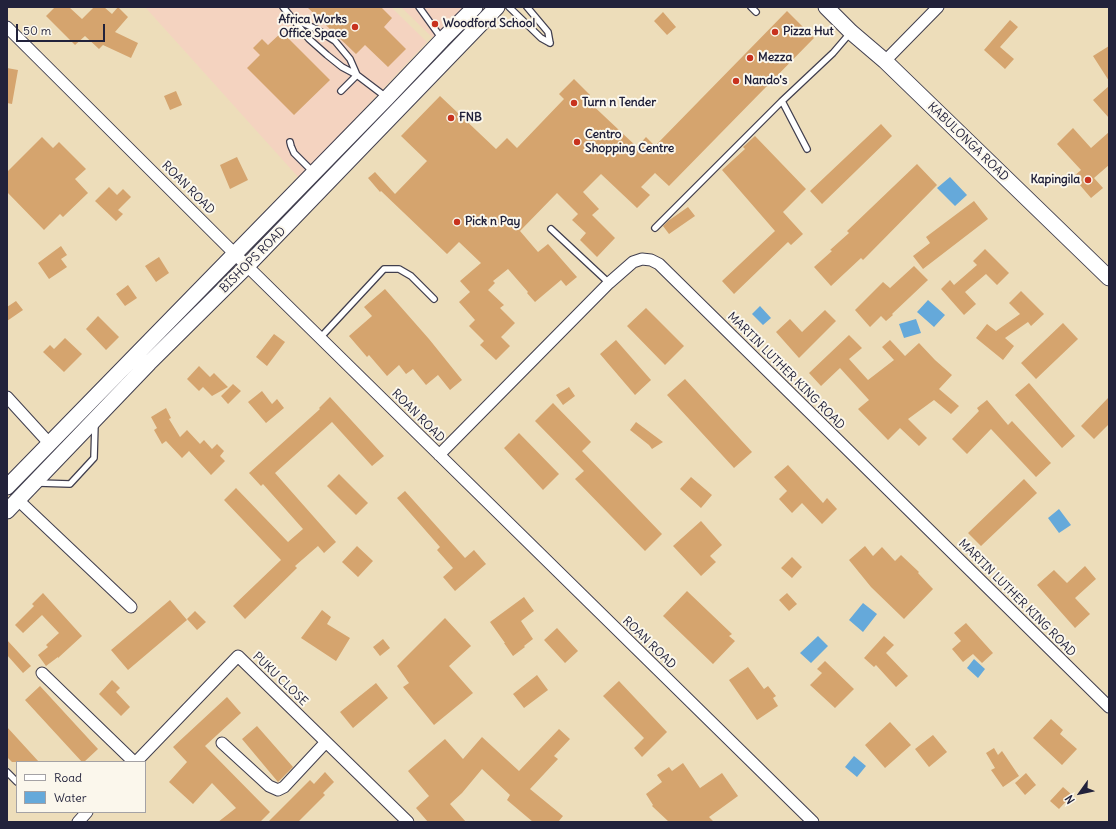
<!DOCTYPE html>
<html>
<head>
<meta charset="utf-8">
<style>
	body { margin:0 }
	#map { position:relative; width:1116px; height:829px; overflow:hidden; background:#edddba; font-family:Delius,sans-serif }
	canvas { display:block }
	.frame { position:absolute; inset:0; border:8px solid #22223b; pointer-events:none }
	.legend { position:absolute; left:16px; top:761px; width:130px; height:52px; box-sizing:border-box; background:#fbf7ec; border:1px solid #a4a2a5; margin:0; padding:5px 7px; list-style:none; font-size:12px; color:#22223b }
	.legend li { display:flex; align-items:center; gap:8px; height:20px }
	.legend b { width:20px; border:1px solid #a4a2a5 }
	.north { position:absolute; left:1060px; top:773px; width:40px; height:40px; -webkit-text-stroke:3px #fbf7ec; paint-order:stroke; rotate:237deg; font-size:11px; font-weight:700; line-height:16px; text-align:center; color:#22223b }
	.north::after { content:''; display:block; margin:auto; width:14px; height:18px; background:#22223b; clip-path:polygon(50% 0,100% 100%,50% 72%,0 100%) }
	.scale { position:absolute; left:16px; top:24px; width:89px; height:18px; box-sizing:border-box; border:2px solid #22223b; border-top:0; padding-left:5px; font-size:12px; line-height:14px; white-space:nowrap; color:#22223b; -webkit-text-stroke:3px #fbf7ec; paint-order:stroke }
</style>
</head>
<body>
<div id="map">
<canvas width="1116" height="829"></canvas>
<div class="frame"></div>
<ul class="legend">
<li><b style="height:5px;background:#fff"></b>Road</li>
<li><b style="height:11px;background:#65a9da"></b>Water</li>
</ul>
<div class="north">N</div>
<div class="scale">50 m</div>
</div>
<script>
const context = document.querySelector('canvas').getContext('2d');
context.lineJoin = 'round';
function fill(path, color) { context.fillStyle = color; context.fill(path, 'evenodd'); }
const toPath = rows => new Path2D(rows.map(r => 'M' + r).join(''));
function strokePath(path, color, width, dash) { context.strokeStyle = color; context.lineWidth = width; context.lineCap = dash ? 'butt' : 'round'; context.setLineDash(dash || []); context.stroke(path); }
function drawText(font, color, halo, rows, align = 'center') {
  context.font = font + ' Delius,sans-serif'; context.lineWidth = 4; context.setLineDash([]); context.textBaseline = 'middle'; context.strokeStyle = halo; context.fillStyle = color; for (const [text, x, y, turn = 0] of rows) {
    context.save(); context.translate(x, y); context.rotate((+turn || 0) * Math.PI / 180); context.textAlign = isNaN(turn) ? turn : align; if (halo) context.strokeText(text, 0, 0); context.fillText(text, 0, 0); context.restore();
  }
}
const built = toPath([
	[145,7,391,7,427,42,299,178],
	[401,7,468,7,436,41]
]);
const water = toPath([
	[950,177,967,195,955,206,937,188],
	[928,300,945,315,934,327,917,312],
	[760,306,771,318,763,325,752,314],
	[916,319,921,333,904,338,899,324],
	[1059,509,1071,525,1059,533,1048,518],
	[863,603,877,614,863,632,849,620],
	[818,636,828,646,811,663,800,653],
	[974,659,985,669,978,678,967,668],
	[854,756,866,766,857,777,845,767]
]);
const building = toPath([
	[55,7,69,7,82,19,94,7,104,7,112,14,118,7,128,17,115,32,138,43,131,58,103,45,99,49,85,36,75,45,46,16],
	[307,7,381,7,392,18,384,27,406,49,388,67,365,45,356,54],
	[787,11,814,38,669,186,655,173,641,187,650,195,637,208,601,174,583,192,599,209,592,215,615,238,597,257,580,240,586,233,572,220,578,214,557,193,520,231,538,252,548,244,577,277,566,286,561,280,535,302,527,293,528,292,508,269,493,281,495,283,488,290,504,305,500,308,515,323,501,337,510,346,496,360,480,345,484,341,469,326,475,320,459,302,470,292,460,281,481,263,459,242,447,254,381,191,380,192,368,178,375,172,395,194,427,161,401,136,440,96,496,149,507,138,517,148,564,99,559,94,574,79,590,95,586,99,637,147,646,137,655,146],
	[663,12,676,27,667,35,654,21],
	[1010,20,1018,27,1000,47,1014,59,1005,69,984,50],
	[282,32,330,80,294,115,247,68,260,55,253,48,262,39,268,45],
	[1109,46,1109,81,1093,56],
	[7,68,18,70,12,104,7,103],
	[1109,86,1109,118,1093,100],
	[176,91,182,105,170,110,164,96],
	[881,124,892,136,822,204,810,191],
	[1073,128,1091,148,1109,132,1109,165,1094,178,1103,188,1091,198,1073,177,1081,170,1057,144],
	[755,136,806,189,783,212,803,234,791,245,788,242,734,294,722,281,775,231,722,170,745,149,743,147],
	[42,137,53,148,59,142,86,169,75,179,88,193,63,217,60,214,44,230,7,192,7,172],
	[237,157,248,180,230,189,220,165],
	[917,164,937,185,869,254,863,260,861,258,831,286,814,267,832,251,830,250,849,233,847,231],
	[109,187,117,195,123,189,131,197,118,210,123,214,116,221,95,201],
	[974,201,988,219,923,269,913,256,930,243,926,237],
	[688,207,695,216,669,234,663,226,668,221],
	[61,246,67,255,61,259,67,267,49,279,38,263],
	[985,249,1009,273,997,285,986,274,965,292,976,304,964,315,941,289,950,280,954,285,977,265,973,261],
	[159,257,169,273,156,282,145,266],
	[914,266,928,280,892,314,893,315,886,321,881,316,870,327,855,310,883,282,890,288],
	[128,285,137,298,125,306,116,294],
	[385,289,429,339,462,380,450,390,438,375,426,385,413,369,406,374,399,365,387,376,369,355,367,357,349,336,372,316,364,307],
	[1021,291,1044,314,1031,326,1028,322,1005,338,1014,346,1003,360,976,338,987,324,996,331,1020,314,1009,303],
	[16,301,23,310,7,321,7,307],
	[646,308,684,346,665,365,627,326],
	[825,310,836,321,799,358,776,332,790,319,802,332],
	[98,316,119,337,106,350,86,329],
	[1063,323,1078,339,1036,379,1021,363],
	[274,334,285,342,267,366,256,357],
	[849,335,862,348,849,359,868,380,894,360,882,347,890,340,905,356,919,343,935,360,952,375,939,389,959,406,951,414,934,400,908,419,927,438,919,446,900,428,888,440,858,409,869,400,840,368,821,386,809,373],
	[65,338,82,354,64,372,43,352,50,345,54,349],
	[616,340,651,380,635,395,600,354],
	[199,366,210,377,214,373,228,387,212,396,203,387,199,391,187,379],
	[685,379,752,452,734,468,667,395],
	[1029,383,1075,436,1062,448,1015,395],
	[233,384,241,391,228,404,221,396],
	[569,387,575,396,563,405,556,395],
	[262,391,272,404,277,399,284,408,266,423,248,402],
	[330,397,384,456,372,466,332,422,275,473,336,542,324,553,318,546,295,566,297,568,245,619,233,606,281,560,224,500,236,488,288,542,303,529,263,484,261,486,249,473,320,409,319,408],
	[1109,397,1109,424,1094,439,1081,426],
	[987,400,1008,425,1012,421,1051,463,1036,477,991,429,967,454,952,439,979,411,977,408],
	[553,403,591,442,582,451,662,534,645,551,575,479,584,471,535,421],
	[166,408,171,418,169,419,180,437,187,430,200,444,204,440,212,449,217,444,224,451,220,456,225,461,211,475,189,451,182,458,166,441,162,444,154,430,157,428,151,417],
	[636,422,663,442,652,449,649,445,630,430],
	[519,433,559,474,543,490,504,448],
	[788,465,823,503,827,498,837,509,822,524,802,503,792,513,779,499,787,491,774,477],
	[339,474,368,503,356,515,327,486],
	[691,477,712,495,701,508,680,489],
	[1024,479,1037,493,981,546,968,533],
	[405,491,465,558,474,550,486,564,455,591,443,577,453,568,437,550,440,547,397,498],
	[701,521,722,545,710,556,716,562,701,576,673,546],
	[357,546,373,561,358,577,342,562],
	[865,546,873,556,882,547,895,561,901,555,919,572,918,573,933,589,904,619,871,587,849,560],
	[792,557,802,567,792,578,781,568],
	[1085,566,1096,579,1075,598,1090,614,1075,628,1037,585,1054,570,1067,583],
	[687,591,732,634,729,636,735,641,713,664,663,616],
	[43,593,82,636,58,658,58,657,46,666,38,655,48,647,46,645,59,633,42,615,23,633,15,625,34,606,32,604],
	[787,593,797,604,789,611,779,600],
	[524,597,534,611,521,621,533,639,524,646,525,647,513,656,504,643,505,643,490,622],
	[170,600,187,620,128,670,111,650],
	[322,610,331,617,327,624,350,638,336,661,301,638],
	[195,611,206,622,197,630,187,619],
	[445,618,471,646,449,666,473,693,434,725,403,687,409,683,397,666],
	[966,623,993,653,982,663,973,654,963,662,952,649,961,641,954,633],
	[557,628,578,651,565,663,544,640],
	[884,636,894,645,886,653,908,676,896,687,876,665,874,667,864,658],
	[383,639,390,648,380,656,373,647],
	[7,640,31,666,23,673,7,655],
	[825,661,854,689,835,708,810,685,822,673,817,669],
	[748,667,764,689,768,686,776,696,773,698,778,706,757,720,729,680],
	[537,675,548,690,524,708,513,694],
	[112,680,120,688,116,692,130,707,121,716,99,694],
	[619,681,667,732,642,757,634,748,644,738,603,696],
	[376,683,388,698,353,728,340,712],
	[40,686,98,749,84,762,82,762,25,700],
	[227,697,241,713,205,746,270,812,260,822,218,822,236,808,212,783,193,804,169,782,187,762,173,747],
	[1051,719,1063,730,1060,734,1077,749,1062,765,1033,738],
	[890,722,911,745,885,768,865,745],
	[257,726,293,767,278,782,242,739],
	[7,727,39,762,12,762,7,757],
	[559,729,570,739,554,756,558,759,530,789,563,816,558,822,533,822,507,800,510,795,482,769,462,793,450,804,466,822,428,822,416,808,429,796,408,771,445,739,463,759,482,737,519,771],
	[933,735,947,752,929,767,915,749],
	[994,748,998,755,1002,751,1019,776,1003,787,991,770,995,768,986,753],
	[683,763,700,788,722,773,738,796,709,817,714,822,669,822,652,806,653,805,646,794,662,782,657,775,669,767,672,771],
	[325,772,334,782,323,793,325,795,298,822,268,822,310,780,314,784],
	[1026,773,1036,785,1025,795,1015,783],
	[1063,787,1072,795,1059,809,1050,801]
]);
const service = toPath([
	[283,7,309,39,327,55,342,67,357,75,386,97],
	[419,7,442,39],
	[509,7,541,38,550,43],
	[527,7,548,32,550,43],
	[751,7,756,12],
	[294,19,316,29,335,41,350,59,357,75],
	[341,91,357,75],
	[782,101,807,149],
	[290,142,291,146,294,153,314,173],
	[655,228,782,101,833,53,851,32],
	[551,229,609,283],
	[320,338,384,269,399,269,411,276,434,299],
	[38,483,70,484,94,458,95,424],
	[7,772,17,782]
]);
const minor = toPath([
	[7,27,247,266,813,822],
	[885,61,938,7],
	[7,397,49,443],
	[439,455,609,283,633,262,642,259,651,260,659,264,1109,707],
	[18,500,131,607],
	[42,673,134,762],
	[222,743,269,786,278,790,284,787,326,742],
	[136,762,238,656,408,822],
	[78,822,87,812]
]);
const secondary = toPath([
	[826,7,851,32,885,61,1109,278],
	[7,487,387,98,442,40,475,7],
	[7,511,149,363,247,266,497,7]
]);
const markers = [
	[435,24,4,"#c8321e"],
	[355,27,4,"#c8321e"],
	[775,32,4,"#c8321e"],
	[750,58,4,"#c8321e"],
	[736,81,4,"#c8321e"],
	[574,103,4,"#c8321e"],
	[451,118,4,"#c8321e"],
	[577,142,4,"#c8321e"],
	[1088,180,4,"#c8321e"],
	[457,222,4,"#c8321e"]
];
const poiNames = [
	["Africa Works",347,20,"right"],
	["Office Space",347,34,"right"],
	["Woodford School",443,24],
	["Pizza Hut",783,32],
	["Mezza",758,58],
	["Nando's",744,81],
	["Turn n Tender",582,103],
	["FNB",459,118],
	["Centro",585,135],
	["Shopping Centre",585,149],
	["Kapingila",1080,180,"right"],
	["Pick n Pay",465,222]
];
const streetNames = [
	["KABULONGA ROAD",968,142,44],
	["ROAN ROAD",188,188,45],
	["BISHOPS ROAD",253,260,-45],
	["MARTIN LUTHER KING ROAD",786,371,45],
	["ROAN ROAD",418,416,45],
	["MARTIN LUTHER KING ROAD",1017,598,45],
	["ROAN ROAD",649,643,44],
	["PUKU CLOSE",280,679,44]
];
fill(built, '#f4d3c0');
fill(water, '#65a9da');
fill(building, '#d5a46e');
strokePath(service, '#403e4e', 8);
strokePath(minor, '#403e4e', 13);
strokePath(secondary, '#403e4e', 17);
strokePath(service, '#fff', 5.5);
strokePath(minor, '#fff', 11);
strokePath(secondary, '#fff', 15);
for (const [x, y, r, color] of markers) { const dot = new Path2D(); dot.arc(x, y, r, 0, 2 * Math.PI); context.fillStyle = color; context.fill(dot); strokePath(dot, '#fbf7ec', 1.5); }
drawText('bold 12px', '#22223b', '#fbf7ec', poiNames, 'left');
drawText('12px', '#22223b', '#fbf7ec', streetNames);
</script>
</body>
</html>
